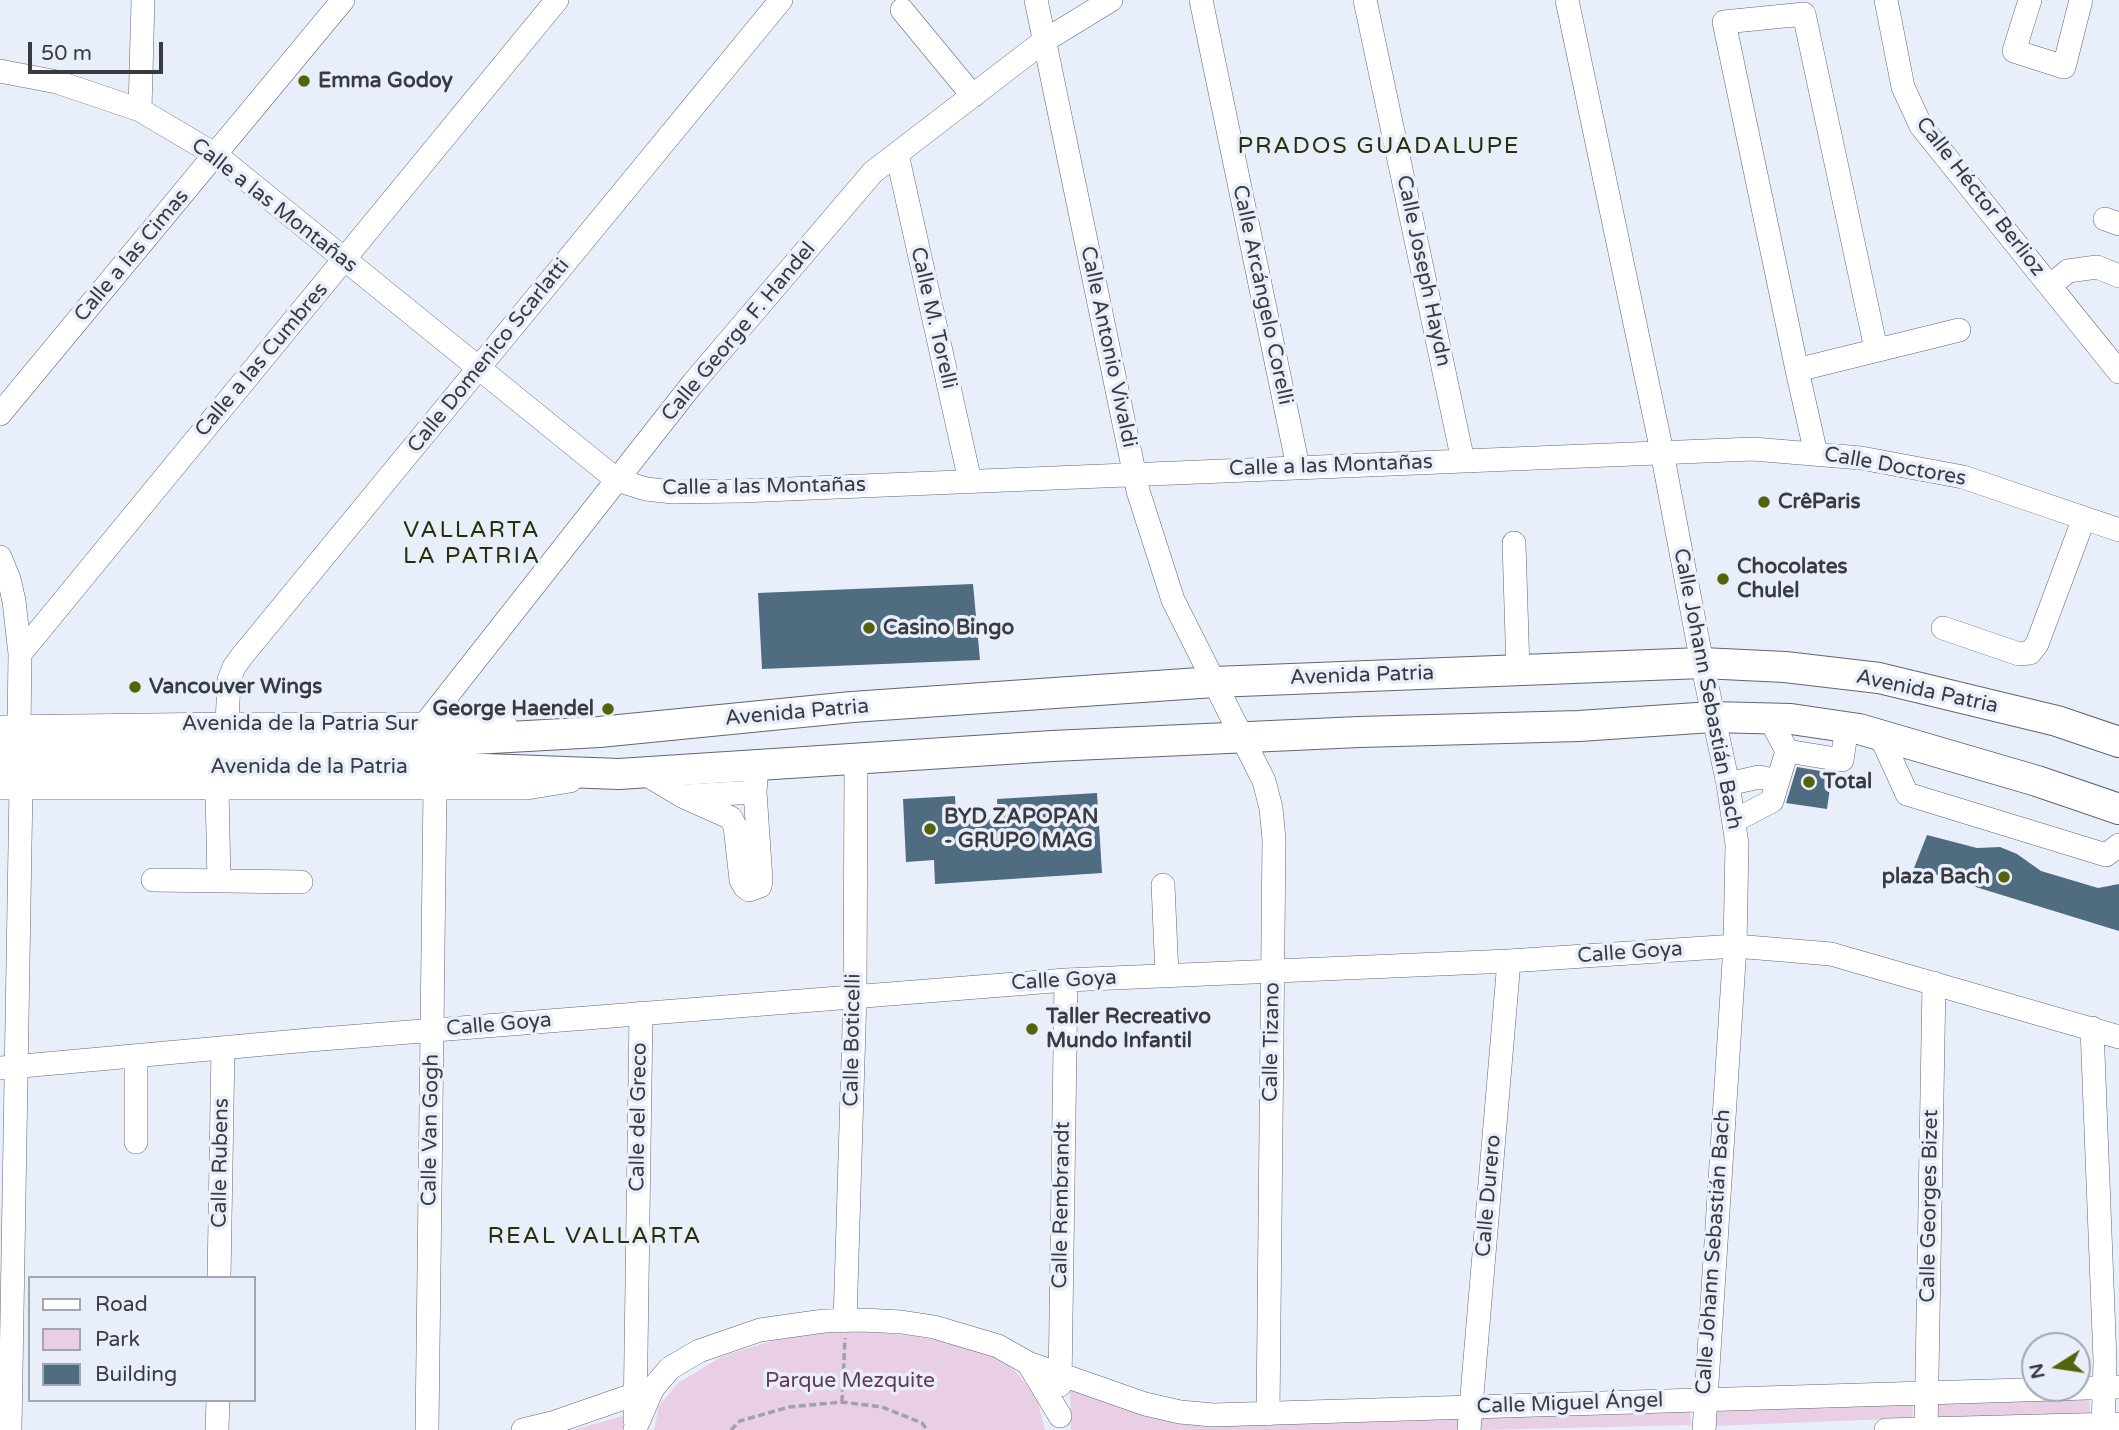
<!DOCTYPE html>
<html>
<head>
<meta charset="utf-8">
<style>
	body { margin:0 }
	#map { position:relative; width:2119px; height:1430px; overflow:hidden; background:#e9eefb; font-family:"Varela Round",sans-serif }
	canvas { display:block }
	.legend { position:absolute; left:28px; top:1276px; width:228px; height:126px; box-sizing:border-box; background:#e9eefb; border:2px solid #a3a6b0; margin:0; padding:9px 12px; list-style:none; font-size:21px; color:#393b40 }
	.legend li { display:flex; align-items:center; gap:14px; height:35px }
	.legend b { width:35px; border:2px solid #a3a6b0 }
	.north { position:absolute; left:2021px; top:1332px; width:70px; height:70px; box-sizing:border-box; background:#e9eefb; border:2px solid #a3a6b0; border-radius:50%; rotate:258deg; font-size:19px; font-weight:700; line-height:28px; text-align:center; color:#393b40 }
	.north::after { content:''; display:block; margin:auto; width:24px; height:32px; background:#54640a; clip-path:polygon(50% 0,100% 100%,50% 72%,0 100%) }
	.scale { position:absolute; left:28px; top:42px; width:135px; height:32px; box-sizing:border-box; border:4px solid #393b40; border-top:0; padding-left:9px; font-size:21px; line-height:24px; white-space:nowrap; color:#393b40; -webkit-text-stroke:5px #e9eefb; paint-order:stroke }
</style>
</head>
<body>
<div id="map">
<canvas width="2119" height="1430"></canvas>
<ul class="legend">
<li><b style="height:9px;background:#fff"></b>Road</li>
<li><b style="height:19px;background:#e9cfe6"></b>Park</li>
<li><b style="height:19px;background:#506c80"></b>Building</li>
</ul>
<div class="north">N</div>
<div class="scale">50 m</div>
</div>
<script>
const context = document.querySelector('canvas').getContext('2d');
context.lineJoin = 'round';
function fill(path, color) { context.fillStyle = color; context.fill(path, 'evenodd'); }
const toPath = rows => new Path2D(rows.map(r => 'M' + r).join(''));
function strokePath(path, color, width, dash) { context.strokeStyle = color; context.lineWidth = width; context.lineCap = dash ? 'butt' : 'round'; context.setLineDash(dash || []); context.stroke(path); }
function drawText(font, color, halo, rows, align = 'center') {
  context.font = font + ' "Varela Round",sans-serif'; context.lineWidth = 7; context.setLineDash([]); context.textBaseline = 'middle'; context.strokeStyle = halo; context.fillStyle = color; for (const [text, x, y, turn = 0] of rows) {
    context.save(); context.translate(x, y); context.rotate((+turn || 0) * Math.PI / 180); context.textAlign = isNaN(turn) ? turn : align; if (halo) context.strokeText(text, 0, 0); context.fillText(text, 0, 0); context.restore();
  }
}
const green = toPath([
	[866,1332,914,1336,957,1344,1002,1359,1018,1374,1037,1399,1045,1430,654,1430,659,1406,678,1383,723,1356,775,1340,816,1333],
	[1070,1387,1148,1415,1462,1415,1460,1430,1071,1430],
	[2089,1393,2090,1413,1933,1420,1932,1399],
	[1912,1400,1913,1418,1714,1426,1713,1408],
	[1690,1409,1691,1425,1479,1430,1483,1415],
	[623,1416,623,1430,573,1430,580,1428]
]);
const building = toPath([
	[973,584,980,660,762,669,758,593],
	[1797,767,1832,773,1827,809,1786,803],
	[1097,793,1102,873,935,884,934,860,906,862,903,799,955,796,956,822,998,819,997,799],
	[1927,835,1977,848,2000,847,2017,854,2041,871,2098,888,2119,884,2119,931,1914,868]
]);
const path = toPath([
	[842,1402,845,1338],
	[731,1430,740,1421,789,1407,842,1402,882,1407,922,1423,927,1430]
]);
const minor = toPath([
	[1036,0,1138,491,1173,600,1264,781,1271,808,1274,839,1268,1414],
	[1201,0,1298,467],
	[1365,0,1463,461],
	[1567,0,1662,452,1702,663,1728,784,1737,844,1735,946,1704,1430],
	[1886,0,1903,87,1921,126,2119,372],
	[2030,0,2014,51,2064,67,2081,0],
	[902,10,973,96],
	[0,71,57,82,140,110,216,155,617,480,646,489,673,492,741,491,1753,449,1861,458,1963,477,2119,530],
	[140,110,143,0],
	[897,154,970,481],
	[2105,219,2119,224],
	[2050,286,2068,271,2097,267,2119,276],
	[1876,349,1804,14,1724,22,1797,370,1959,330],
	[1797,370,1816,454],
	[0,414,343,0],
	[1514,543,1518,670],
	[0,557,9,579,14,601,20,654,19,727],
	[1943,628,2019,654,2030,653,2037,644,2084,518],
	[20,654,557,0],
	[227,724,229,680,234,667,242,656,781,0],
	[425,724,694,382,873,172,1044,41,1111,0],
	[0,727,227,724,505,724],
	[1880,735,1907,794,2106,855,2119,845],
	[1787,751,1842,760,1847,727],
	[642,772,682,796,731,818,735,826,741,880,745,887,749,890,760,886,761,880,755,792,757,765],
	[1728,784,1759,777,1778,781],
	[0,788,527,788,570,781],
	[217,788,219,881],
	[686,796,755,792],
	[1734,821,1772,801,1787,751,1770,719],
	[153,880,301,882],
	[1163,885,1167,975],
	[2092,1028,2105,1361,2103,1430],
	[136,1056,136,1142],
	[0,1068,309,1040,1066,980,1509,961,1735,946,1831,954,2119,1037],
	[219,1278,223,1048],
	[845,1321,855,995,856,759],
	[1028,1363,1145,1404,1180,1412,1213,1415,2119,1387],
	[1060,1385,1066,980],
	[635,1420,641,1013],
	[635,1429,653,1388,670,1368,699,1351,760,1330,824,1321,863,1320,901,1322,934,1327,998,1346,1028,1363,1060,1416],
	[10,1430,21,787],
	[217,1430,218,1400],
	[427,1430,435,788],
	[523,1430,552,1423,647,1390],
	[1469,1430,1509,961],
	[1886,1430,2117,1424],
	[1926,1430,1934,983]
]);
const major = toPath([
	[0,747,402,743,599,732,852,707,1214,682,1702,663,1785,667,1879,678,2057,721,2119,742],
	[0,769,404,766,619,774,1052,746,1359,732,1579,726,1712,717,1791,719,1859,729,2037,781,2119,809]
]);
const markers = [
	[304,81,7,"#54640a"],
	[1764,502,7,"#54640a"],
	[1723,579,7,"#54640a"],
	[869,628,7,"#54640a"],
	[135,687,7,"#54640a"],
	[608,709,7,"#54640a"],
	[1809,782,7,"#54640a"],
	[930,829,7,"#54640a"],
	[2004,877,7,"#54640a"],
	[1032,1029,7,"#54640a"]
];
const poiNames = [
	["Emma Godoy",318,81],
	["CrêParis",1778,502],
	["Chocolates",1737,567],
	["Chulel",1737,591],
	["Casino Bingo",883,628],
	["Vancouver Wings",149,687],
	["George Haendel",594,709,"right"],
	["Total",1823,782],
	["BYD ZAPOPAN",944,817],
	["- GRUPO MAG",944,841],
	["plaza Bach",1990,877,"right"],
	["Taller Recreativo",1046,1017],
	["Mundo Infantil",1046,1041]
];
const streetNames = [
	["Calle Héctor Berlioz",1980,197,52],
	["Calle a las Montañas",274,206,38],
	["Calle a las Cimas",132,256,-50],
	["Calle Joseph Haydn",1423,271,78],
	["Calle Arcángelo Corelli",1262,295,78],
	["Calle M. Torelli",933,318,77],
	["Calle George F. Handel",739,332,-50],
	["Calle Antonio Vivaldi",1108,347,78],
	["Calle Domenico Scarlatti",489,356,-51],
	["Calle a las Cumbres",262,360,-50],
	["Calle a las Montañas",1331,466,-2],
	["Calle Doctores",1895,467,10],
	["Calle a las Montañas",764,487,-1],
	["Avenida Patria",1362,676,-2],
	["Calle Johann Sebastián Bach",1707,689,79],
	["Avenida Patria",1927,692,12],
	["Avenida Patria",797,713,-5],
	["Avenida de la Patria Sur",300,724],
	["Avenida de la Patria",309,767],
	["Calle Goya",1630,953,-4],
	["Calle Goya",1064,981,-3],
	["Calle Goya",499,1025,-5],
	["Calle Boticelli",853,1040,-89],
	["Calle Tizano",1272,1042,-89],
	["Calle del Greco",639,1117,-89],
	["Calle Van Gogh",431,1130,-89],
	["Calle Rubens",221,1163,-89],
	["Calle Durero",1489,1196,-85],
	["Calle Rembrandt",1062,1205,-89],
	["Calle Georges Bizet",1930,1206,-89],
	["Calle Johann Sebastián Bach",1714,1252,-86],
	["Calle Miguel Ángel",1570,1404,-2]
];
const parkNames = [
	["Parque Mezquite",850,1381]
];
const neighbourhoodNames = [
	["PRADOS GUADALUPE",1379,147],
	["VALLARTA",472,531],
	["LA PATRIA",472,557],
	["REAL VALLARTA",595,1237]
];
fill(green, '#e9cfe6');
fill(building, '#506c80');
strokePath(minor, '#626671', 24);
strokePath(major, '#626671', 32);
strokePath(path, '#9ea2ac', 3.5, [7, 3.5]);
strokePath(minor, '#fff', 23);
strokePath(major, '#fff', 30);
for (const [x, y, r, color] of markers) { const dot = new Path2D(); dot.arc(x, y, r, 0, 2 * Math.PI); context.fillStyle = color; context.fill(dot); strokePath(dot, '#e9eefb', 2.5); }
drawText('bold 21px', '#393b40', '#e9eefb', poiNames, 'left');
drawText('21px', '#393b40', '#e9eefb', streetNames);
drawText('21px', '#613a5d', '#e9eefb', parkNames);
context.letterSpacing = '2px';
drawText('23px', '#283009', '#e9eefb', neighbourhoodNames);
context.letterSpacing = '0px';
</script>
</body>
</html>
